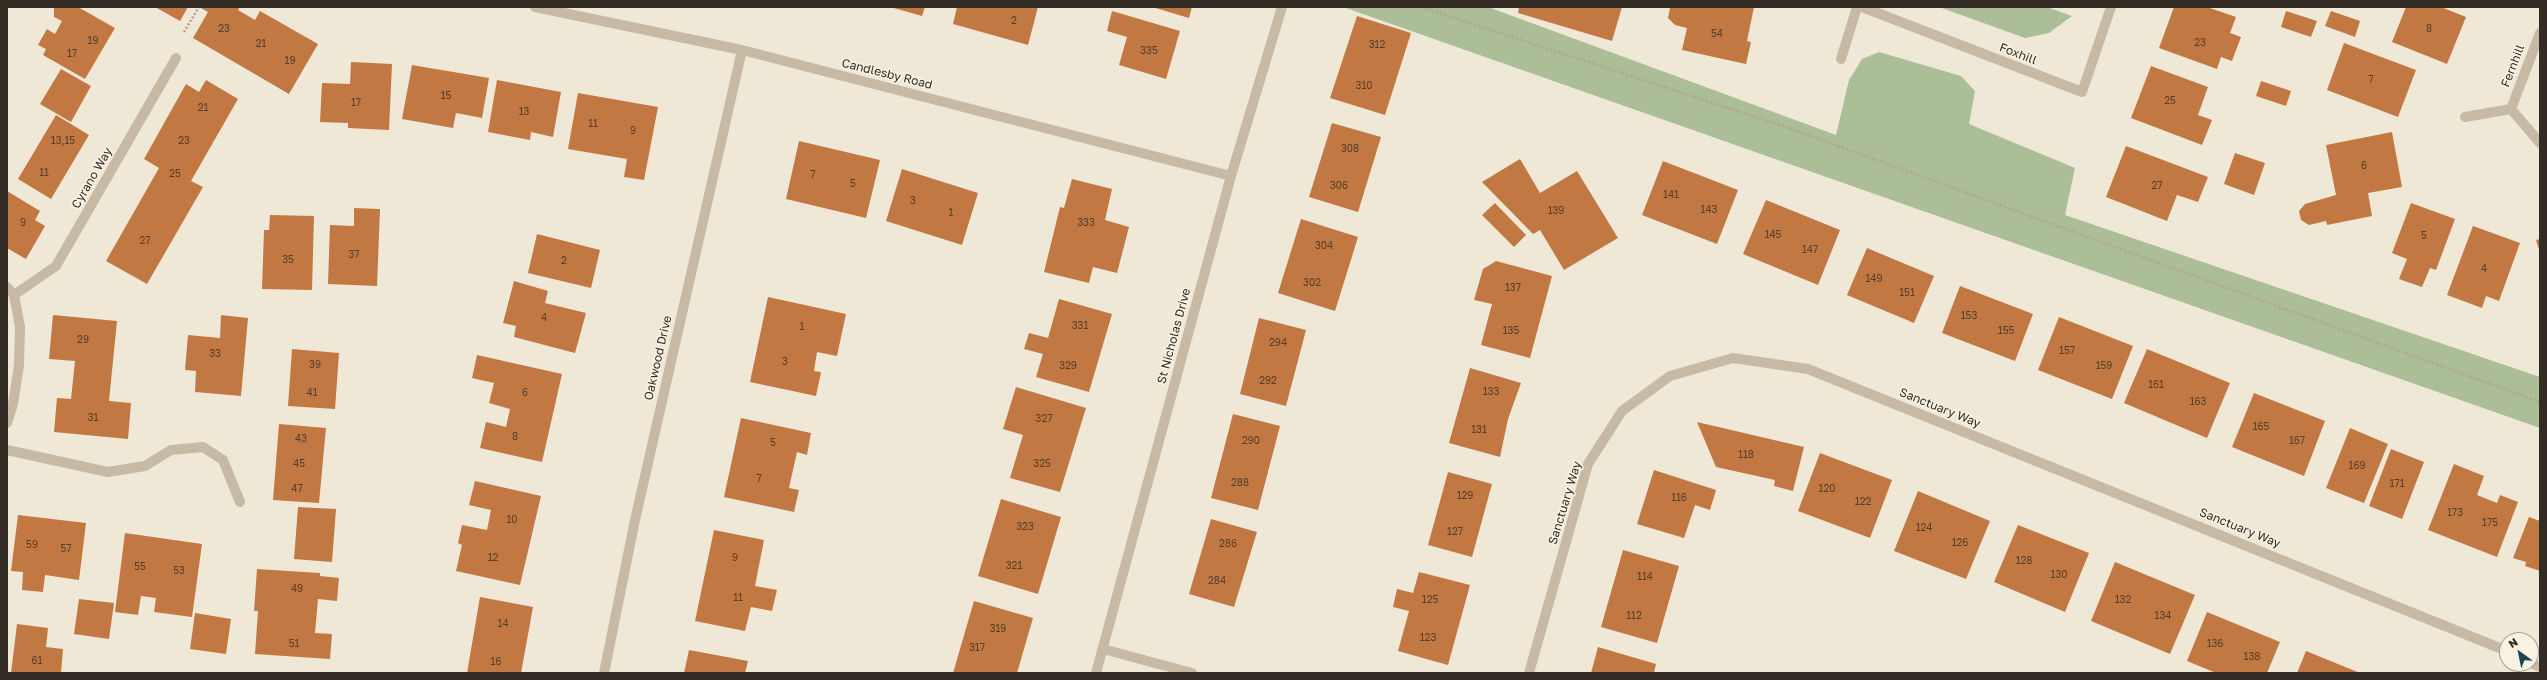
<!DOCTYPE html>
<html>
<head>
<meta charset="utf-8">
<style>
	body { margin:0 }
	#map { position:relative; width:2547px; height:680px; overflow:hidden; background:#f0e8d7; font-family:"Golos Text",sans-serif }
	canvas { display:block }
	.frame { position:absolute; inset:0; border:8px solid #322c25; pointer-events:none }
	.north { position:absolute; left:2499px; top:632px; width:40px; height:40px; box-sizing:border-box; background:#f8f2e3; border:1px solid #a9a397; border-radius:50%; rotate:327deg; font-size:11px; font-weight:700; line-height:16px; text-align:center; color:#322c25 }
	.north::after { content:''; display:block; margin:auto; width:14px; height:18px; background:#1d4552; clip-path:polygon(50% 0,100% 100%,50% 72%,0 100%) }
</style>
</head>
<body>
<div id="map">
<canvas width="2547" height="680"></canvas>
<div class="frame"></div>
<div class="north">N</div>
</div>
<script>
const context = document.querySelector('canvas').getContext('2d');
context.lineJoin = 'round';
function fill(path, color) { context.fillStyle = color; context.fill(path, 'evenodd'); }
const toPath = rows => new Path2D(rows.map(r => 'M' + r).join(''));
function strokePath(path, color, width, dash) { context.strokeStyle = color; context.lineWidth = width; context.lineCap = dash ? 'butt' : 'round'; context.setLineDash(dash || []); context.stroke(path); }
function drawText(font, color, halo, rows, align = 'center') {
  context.font = font + ' "Golos Text",sans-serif'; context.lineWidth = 3; context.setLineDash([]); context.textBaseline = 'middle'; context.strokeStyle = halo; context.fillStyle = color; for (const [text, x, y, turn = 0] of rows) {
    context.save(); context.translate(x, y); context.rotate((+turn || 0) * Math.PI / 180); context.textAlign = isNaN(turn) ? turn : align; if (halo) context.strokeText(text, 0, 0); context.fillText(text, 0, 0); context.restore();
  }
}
const green = toPath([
	[1343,7,1488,7,1836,135,1849,80,1862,59,1879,52,1961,76,1975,91,1969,124,2075,168,2065,215,2540,377,2540,428],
	[1939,7,2047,7,2072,16,2049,33,2025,38]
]);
const building = toPath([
	[54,7,78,7,115,28,85,79,43,55,46,49,38,45,47,29,55,34,62,21,54,17],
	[155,7,188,7,180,21],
	[199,7,240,7,238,10,255,20,260,11,318,44,289,94,193,38,208,12],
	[890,7,925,7,922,16],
	[957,7,1038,7,1028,45,953,24],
	[1152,7,1192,7,1189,18],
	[1519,7,1622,7,1612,41,1518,13],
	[1673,7,1754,7,1747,41,1751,42,1746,64,1682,50,1687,28,1675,25,1668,18,1670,8],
	[2174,7,2207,7,2236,17,2230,33,2241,37,2232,61,2221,57,2217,69,2159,48],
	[2406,7,2441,7,2466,17,2447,64,2392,42],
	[1112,11,1180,31,1166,79,1119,65,1127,37,1107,31],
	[2286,11,2317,21,2311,37,2281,27],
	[2331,11,2360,21,2355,37,2325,26],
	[1357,16,1411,33,1385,115,1330,98],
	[2344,43,2416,70,2398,117,2327,90],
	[351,62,392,64,389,130,348,128,348,123,320,122,322,83,350,84],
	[412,65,489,78,482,118,456,113,453,128,402,119],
	[2151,66,2208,87,2198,115,2212,120,2202,145,2131,118],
	[61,69,91,86,71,122,40,104],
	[206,80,238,99,191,181,203,187,147,284,106,261,159,168,144,159,186,84,199,92],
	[497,80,561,92,553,137,531,132,530,140,488,132],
	[2261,81,2291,91,2286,106,2256,96],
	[578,93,658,107,644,180,624,177,627,159,568,149],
	[56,115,89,135,51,199,18,179],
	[1332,123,1381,137,1358,212,1309,197],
	[2392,132,2402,187,2368,193,2372,216,2327,225,2326,221,2309,225,2301,220,2299,211,2305,204,2336,195,2326,145],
	[799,141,880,160,866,218,786,199],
	[2126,146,2208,177,2198,202,2177,195,2167,221,2106,197],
	[2235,153,2265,163,2254,195,2224,184],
	[1520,159,1540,193,1577,171,1618,238,1564,270,1540,230,1533,234,1482,182],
	[1663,161,1738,190,1717,244,1642,215],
	[902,169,978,193,962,245,886,221],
	[1072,179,1112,189,1105,220,1129,227,1117,273,1093,267,1089,283,1044,272,1060,207,1064,208],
	[7,191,40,211,35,220,45,226,26,259,7,248],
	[1766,200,1840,230,1818,285,1743,254],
	[1495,203,1526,235,1514,247,1482,215],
	[2411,203,2455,219,2436,270,2430,268,2422,287,2399,279,2407,259,2392,253],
	[354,208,380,209,377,286,328,284,330,225,354,226],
	[270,215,314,216,312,290,262,289,264,230,269,230],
	[1301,219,1358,237,1335,311,1278,293],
	[2473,226,2520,243,2499,301,2486,296,2482,308,2447,295],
	[537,234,600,250,591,288,528,273],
	[2540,239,2540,253,2536,240],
	[1867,248,1934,276,1914,323,1847,295],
	[1496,261,1552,276,1530,358,1481,345,1492,304,1474,300,1483,269],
	[514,281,548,291,545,303,586,313,575,353,514,337,516,326,503,323],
	[1960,286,2033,314,2015,361,1942,333],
	[768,297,846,314,837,356,817,352,814,371,821,372,816,396,750,382],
	[1059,299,1112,314,1089,392,1036,377,1043,354,1024,349,1029,333,1048,338],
	[53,315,117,321,109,401,131,403,128,439,54,432,57,398,71,399,75,361,49,359],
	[221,315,248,318,241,396,195,392,196,371,185,370,188,335,220,338],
	[2059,317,2133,346,2112,399,2038,370],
	[1259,318,1306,330,1286,406,1240,394],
	[292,349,339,353,335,409,288,406],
	[2147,349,2230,383,2207,438,2124,403],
	[477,355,562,374,542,462,480,448,486,422,506,427,510,409,489,403,494,383,472,378],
	[1470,368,1521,383,1508,419,1500,457,1449,443],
	[1016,387,1086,408,1060,492,1010,478,1023,435,1003,429],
	[2254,393,2325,421,2304,476,2232,447],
	[1233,414,1280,426,1258,510,1211,498],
	[741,418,811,433,807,455,797,452,789,488,799,490,794,512,724,497],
	[1697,422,1804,447,1793,491,1774,486,1775,480,1716,467],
	[279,424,326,428,319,503,273,500],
	[2350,428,2388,444,2364,503,2326,488],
	[2391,449,2424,462,2402,519,2369,506],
	[1820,453,1892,480,1870,538,1798,511],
	[2454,464,2484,476,2477,495,2497,503,2500,495,2518,502,2497,557,2428,530],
	[1654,470,1716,490,1710,510,1695,505,1684,538,1637,524],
	[1448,472,1492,484,1472,557,1428,545],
	[475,481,541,496,520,585,456,571,462,545,458,543,462,525,487,530,491,510,469,505],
	[1918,491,1990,521,1966,579,1894,551],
	[1001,499,1061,517,1038,594,978,576],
	[298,507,336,509,332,562,294,559],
	[18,515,86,523,79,580,45,575,43,592,22,590,23,572,11,571],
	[2529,517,2540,521,2540,571,2525,566,2526,562,2513,558],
	[1211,519,1257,532,1234,607,1189,594],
	[2018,525,2089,553,2065,612,1994,582],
	[714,530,764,540,755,586,777,590,772,611,751,607,745,631,695,621],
	[125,533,202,544,192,617,154,612,156,598,141,596,138,615,115,612],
	[1623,550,1679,566,1657,643,1601,627],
	[2115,562,2195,595,2170,654,2091,621],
	[257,569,320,573,320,576,339,578,337,601,318,599,315,633,332,634,330,659,255,654,258,611,254,611],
	[1419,572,1470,585,1448,665,1398,651,1409,611,1393,607,1397,589,1413,593],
	[480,597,533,607,521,673,467,673],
	[79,599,114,603,109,639,74,634],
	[974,601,1033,618,1017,673,953,673],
	[2207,612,2280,642,2267,673,2216,673,2187,661],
	[195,613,231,619,226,654,190,649],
	[17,624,48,628,46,647,63,649,61,673,11,673],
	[1598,647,1656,664,1654,673,1591,673],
	[689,650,748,661,745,673,684,673],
	[2306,651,2360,673,2297,673]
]);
const path = toPath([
	[1421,7,1786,127,2540,402],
	[184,32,199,7]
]);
const minor = toPath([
	[535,7,742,50,1231,176],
	[1862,7,2082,92,2111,7],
	[1841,59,1857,7],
	[2511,109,2540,33],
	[2465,117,2511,109,2540,143],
	[7,287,14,295,20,327,19,365,13,404,7,423],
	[14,295,56,266,176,58],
	[7,450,108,472,145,466,171,450,203,447,223,460,240,502],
	[1103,649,1192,673],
	[2531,663,2540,667],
	[604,673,635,520,742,50],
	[1096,673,1231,176,1282,7],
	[1529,673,1588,464,1622,411,1670,376,1733,358,1808,369,2507,651]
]);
const numberNames = [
	["2",1014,21],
	["23",224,29],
	["8",2429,29],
	["54",1717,34],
	["19",93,41],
	["23",2200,43],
	["21",261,44],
	["312",1377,45],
	["335",1149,51],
	["17",72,54],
	["19",290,61],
	["7",2371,80],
	["310",1364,86],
	["15",446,96],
	["25",2170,101],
	["17",356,103],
	["21",203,108],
	["13",524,112],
	["11",593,124],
	["9",633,131],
	["13,15",63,141],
	["23",184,141],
	["308",1350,149],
	["6",2364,166],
	["11",44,173],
	["25",175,174],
	["7",813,175],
	["5",853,184],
	["306",1339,186],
	["27",2157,186],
	["141",1671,195],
	["3",913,201],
	["143",1709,210],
	["139",1556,211],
	["1",951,213],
	["9",23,223],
	["333",1086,223],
	["145",1773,235],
	["5",2424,236],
	["27",145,241],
	["304",1324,246],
	["147",1810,250],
	["37",354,255],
	["35",288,260],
	["2",564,261],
	["4",2484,269],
	["149",1874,279],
	["302",1312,283],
	["137",1513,288],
	["151",1907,293],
	["153",1969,316],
	["4",544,318],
	["331",1080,326],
	["1",802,327],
	["135",1511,331],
	["155",2006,331],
	["29",83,340],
	["294",1278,343],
	["157",2067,351],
	["33",215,354],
	["3",785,362],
	["39",315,365],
	["329",1068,366],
	["159",2104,366],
	["292",1268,381],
	["161",2156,385],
	["133",1491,392],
	["41",312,393],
	["6",525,393],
	["163",2198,402],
	["31",93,418],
	["327",1044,419],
	["165",2261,427],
	["131",1479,430],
	["8",515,437],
	["43",301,439],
	["290",1251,441],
	["167",2297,441],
	["5",773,443],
	["118",1746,455],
	["45",299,464],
	["325",1042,464],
	["169",2357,466],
	["7",759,479],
	["288",1240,483],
	["171",2397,484],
	["47",297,489],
	["120",1827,489],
	["129",1465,496],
	["116",1679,498],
	["122",1863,502],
	["173",2455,513],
	["10",512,520],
	["175",2490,523],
	["323",1025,527],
	["124",1924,528],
	["127",1455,532],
	["126",1960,543],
	["286",1228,544],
	["59",32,545],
	["57",66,549],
	["12",493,558],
	["9",735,558],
	["128",2024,561],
	["321",1014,566],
	["55",140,567],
	["53",179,571],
	["130",2059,575],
	["114",1645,577],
	["284",1217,581],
	["49",297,589],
	["11",738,598],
	["125",1430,600],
	["132",2123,600],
	["112",1634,616],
	["134",2163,616],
	["14",503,624],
	["319",998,629],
	["123",1428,638],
	["51",294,644],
	["136",2215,644],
	["317",977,648],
	["138",2252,657],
	["61",37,661],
	["16",496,662]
];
const streetNames = [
	["Foxhill",2018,54,21],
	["Fernhill",2513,66,-69],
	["Candlesby Road",887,74,14],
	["Cyrano Way",92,178,-60],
	["St Nicholas Drive",1174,336,-75],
	["Oakwood Drive",658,358,-77],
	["Sanctuary Way",1940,408,22],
	["Sanctuary Way",1565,503,-73],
	["Sanctuary Way",2240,528,22]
];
fill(green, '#abbe98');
fill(building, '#c27843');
strokePath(path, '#b2a48e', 2.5, [2, 2]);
strokePath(minor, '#c7baa4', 10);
drawText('10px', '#563f2c', null, numberNames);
drawText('12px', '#322c25', '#f8f2e3', streetNames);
</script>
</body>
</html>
